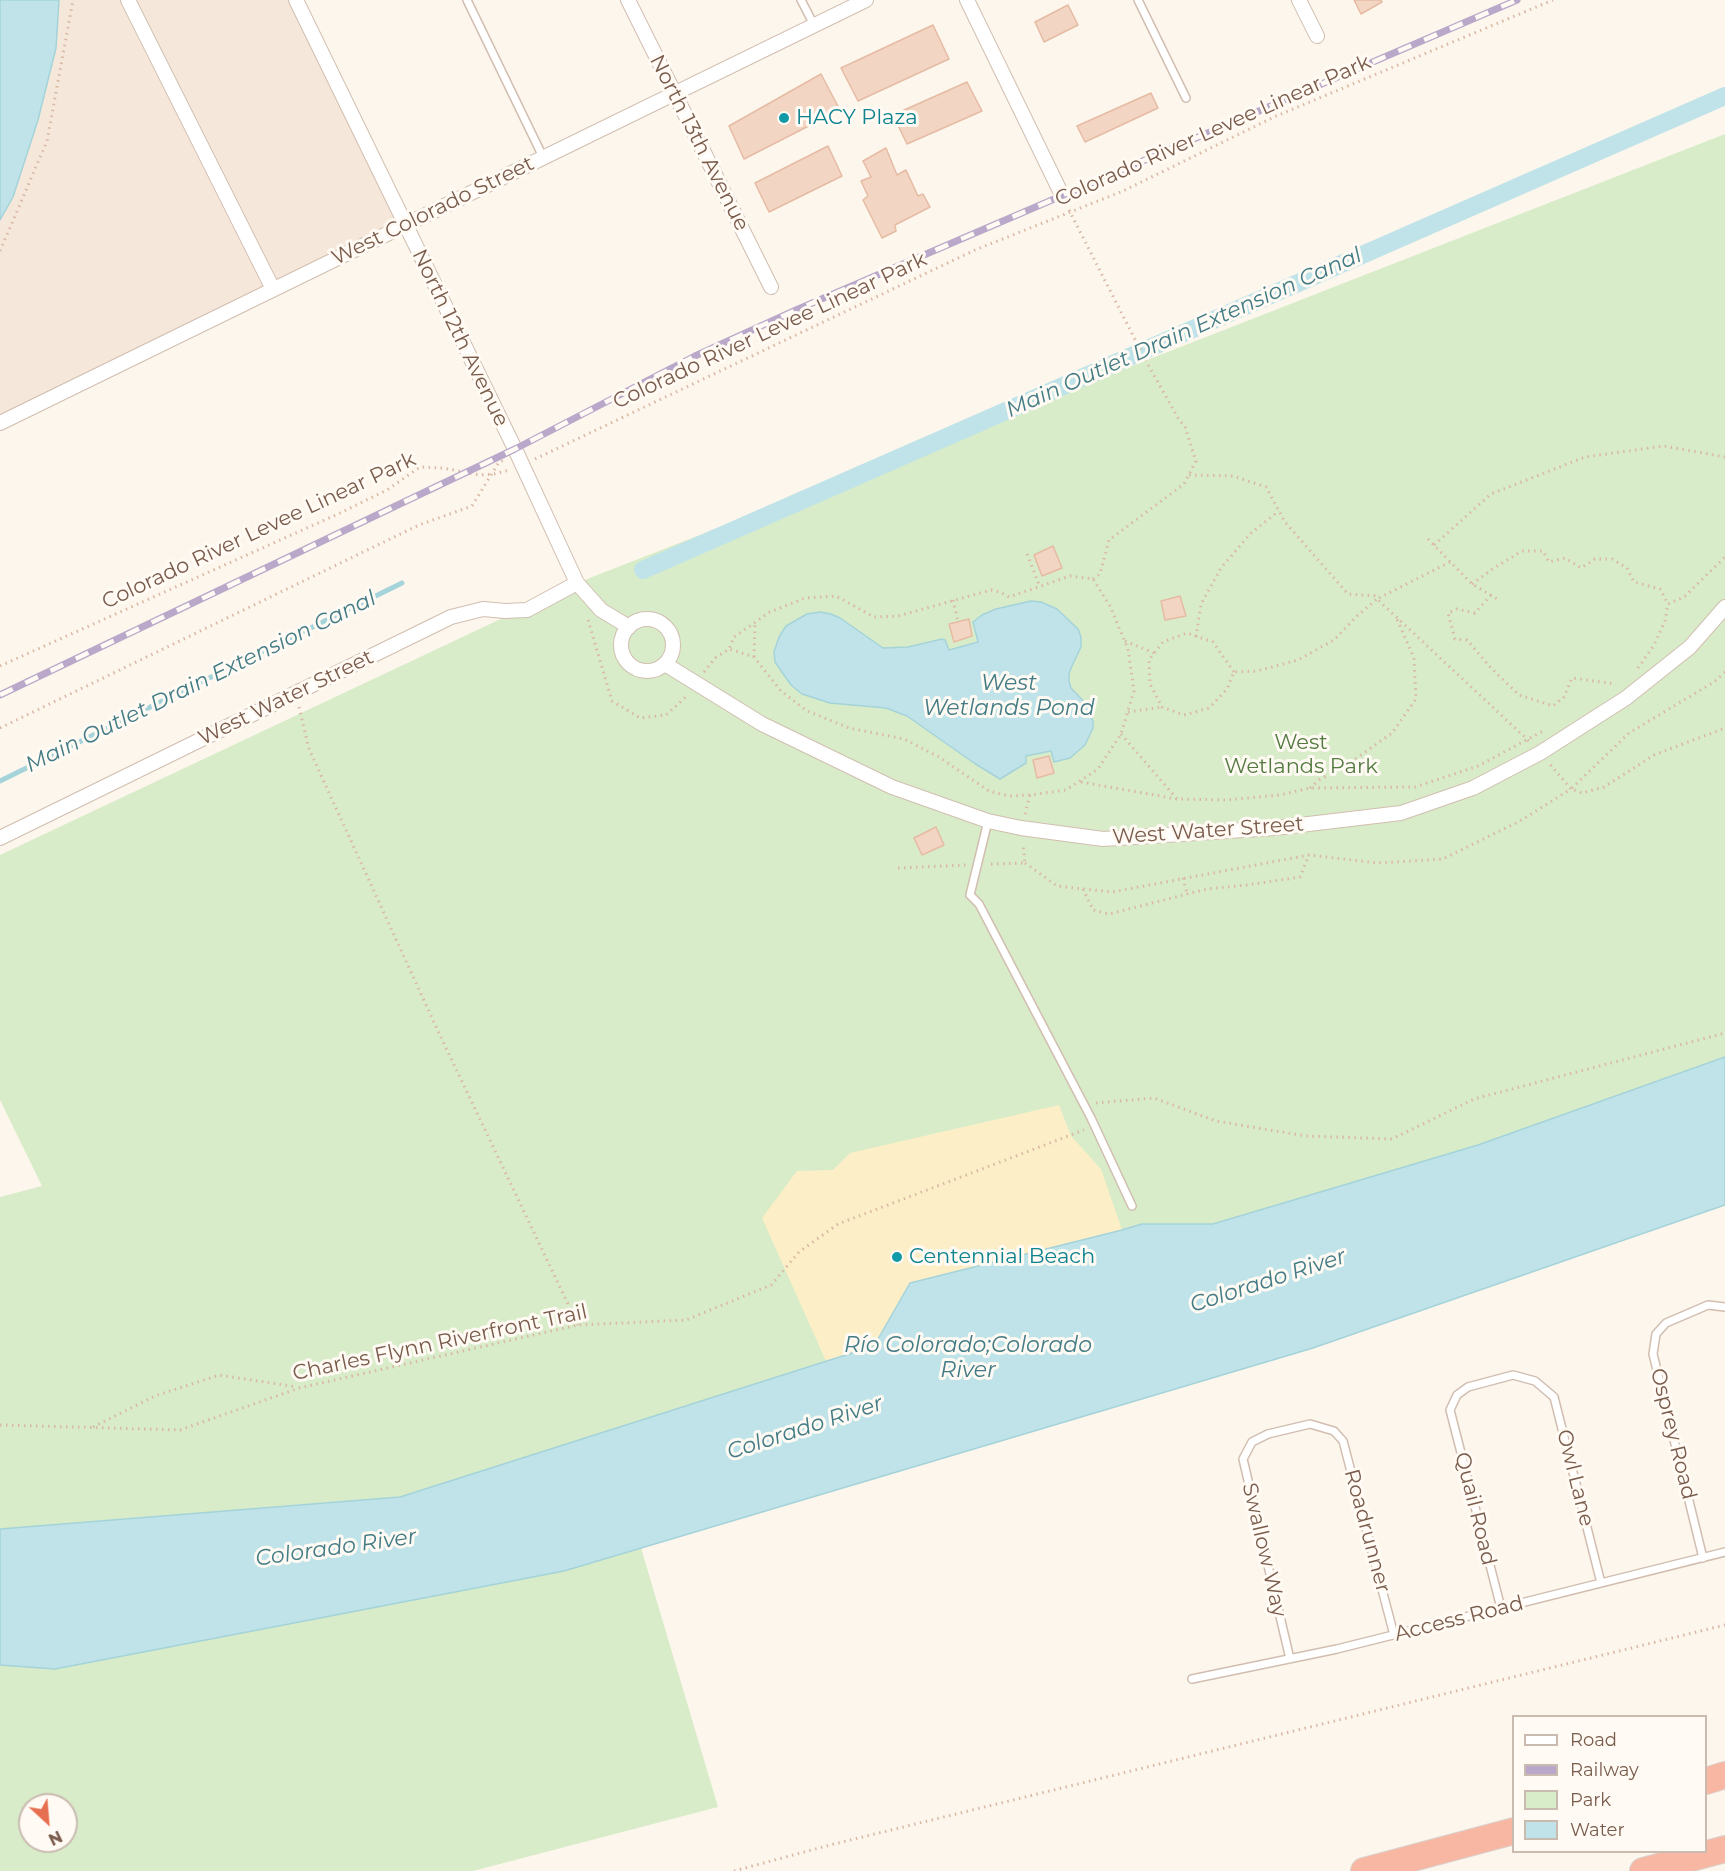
<!DOCTYPE html>
<html>
<head>
<meta charset="utf-8">
<style>
	body { margin:0 }
	#map { position:relative; width:1725px; height:1871px; overflow:hidden; background:#fdf6ec; font-family:Montserrat,sans-serif }
	canvas { display:block }
	.legend { position:absolute; left:1512px; top:1715px; width:195px; height:138px; box-sizing:border-box; background:#fffaf3; border:2px solid #cabbb1; margin:0; padding:8px 10px; list-style:none; font-size:18px; color:#7a5c4d }
	.legend li { display:flex; align-items:center; gap:12px; height:30px }
	.legend b { width:30px; border:2px solid #cabbb1 }
	.north { position:absolute; left:18px; top:1793px; width:60px; height:60px; box-sizing:border-box; background:#fffaf3; border:2px solid #cabbb1; border-radius:50%; rotate:154deg; font-size:16px; font-weight:700; line-height:24px; text-align:center; color:#7a5c4d }
	.north::after { content:''; display:block; margin:auto; width:21px; height:27px; background:#e76f51; clip-path:polygon(50% 0,100% 100%,50% 72%,0 100%) }
</style>
</head>
<body>
<div id="map">
<canvas width="1725" height="1871"></canvas>
<ul class="legend">
<li><b style="height:8px;background:#fff"></b>Road</li>
<li><b style="height:8px;background:#b9a8c9"></b>Railway</li>
<li><b style="height:16px;background:#d8ecc9"></b>Park</li>
<li><b style="height:16px;background:#bfe3e8"></b>Water</li>
</ul>
<div class="north">N</div>
</div>
<script>
const context = document.querySelector('canvas').getContext('2d');
context.lineJoin = 'round';
function fill(path, color) { context.fillStyle = color; context.fill(path, 'evenodd'); }
const toPath = rows => new Path2D(rows.map(r => 'M' + r).join(''));
function strokePath(path, color, width, dash) { context.strokeStyle = color; context.lineWidth = width; context.lineCap = dash ? 'butt' : 'round'; context.setLineDash(dash || []); context.stroke(path); }
function drawText(font, color, halo, rows, align = 'center') {
  context.font = font + ' Montserrat,sans-serif'; context.lineWidth = 6; context.setLineDash([]); context.textBaseline = 'middle'; context.strokeStyle = halo; context.fillStyle = color; for (const [text, x, y, turn = 0] of rows) {
    context.save(); context.translate(x, y); context.rotate((+turn || 0) * Math.PI / 180); context.textAlign = isNaN(turn) ? turn : align; if (halo) context.strokeText(text, 0, 0); context.fillText(text, 0, 0); context.restore();
  }
}
const residential = toPath([
	[0,0,293,0,405,225,0,425]
]);
const green = toPath([
	[1725,134,1725,1057,1478,1145,1213,1224,1142,1224,1122,1230,910,1283,874,1346,400,1497,0,1529,0,1197,42,1186,0,1100,0,855,577,583],
	[641,1548,718,1807,473,1871,0,1871,0,1665,55,1669,564,1571],
	[30,1805,66,1805,66,1841,30,1841]
]);
const sand = toPath([
	[1059,1105,1071,1136,1101,1169,1122,1230,910,1283,874,1346,826,1361,762,1218,797,1171,833,1170,850,1153]
]);
const water = toPath([
	[0,0,59,0,56,48,38,120,13,197,0,220,0,0],
	[1031,601,1041,602,1057,609,1078,629,1081,637,1081,647,1071,668,1069,674,1069,681,1071,688,1089,707,1093,722,1093,728,1085,745,1070,758,1054,762,1051,751,1026,756,1026,763,1000,779,974,763,907,716,886,708,830,703,802,694,791,685,775,662,774,652,779,637,786,626,807,614,820,612,831,614,840,618,883,648,908,647,942,639,945,640,949,650,978,642,973,622,982,615,996,609,1031,601],
	[1725,1057,1725,1205,1313,1348,564,1571,55,1669,0,1665,0,1529,400,1497,874,1346,910,1283,1122,1230,1142,1224,1213,1224,1478,1145,1725,1057]
]);
const stream = toPath([
	[0,781,402,583]
]);
const canal = toPath([
	[643,570,1725,96]
]);
const building = toPath([
	[1354,0,1381,0,1382,2,1361,14,1354,0],
	[1068,5,1078,25,1044,42,1035,22,1068,5],
	[933,25,949,59,858,101,841,68,933,25],
	[821,74,840,110,744,159,729,126,821,74],
	[967,82,982,111,907,144,893,115,967,82],
	[1151,93,1158,108,1085,142,1077,126,1151,93],
	[828,146,842,176,769,212,755,183,828,146],
	[886,148,897,175,906,170,918,196,923,194,930,207,895,225,896,231,882,238,863,200,868,196,861,181,871,177,863,161,886,148],
	[1053,546,1062,568,1042,576,1034,555,1053,546],
	[1180,596,1186,616,1165,620,1161,601,1180,596],
	[969,619,972,636,954,642,949,624,969,619],
	[1049,756,1054,773,1037,778,1033,760,1049,756],
	[936,827,944,845,922,855,914,838,936,827]
]);
const path = toPath([
	[1069,210,1146,361,1178,418,1185,427,1196,461,1184,484,1109,540,1100,574,1093,579],
	[0,251,47,141,73,0],
	[535,459,975,250,1123,191,1274,117,1553,0],
	[1189,475,1233,476,1266,487,1285,522,1348,594,1375,596,1377,599,1357,616,1334,640,1298,660,1257,671,1234,672,1227,689,1209,708,1184,715,1162,707,1150,684,1149,660,1163,642,1187,633,1213,642,1234,672],
	[1428,539,1472,584,1499,600],
	[1434,545,1491,494,1585,457,1664,446,1725,457],
	[1027,554,1040,587],
	[1450,562,1377,599,1530,742],
	[1472,584,1494,568,1522,551,1543,551,1549,562,1565,558,1581,568,1595,559,1612,559,1627,568,1634,582,1660,589,1668,604],
	[1491,595,1475,613,1457,609,1448,613,1455,639,1467,640,1491,668,1519,695,1553,706,1564,697,1572,678,1616,684],
	[953,600,958,622],
	[588,620,612,701,640,718,666,715,688,695],
	[1196,637,1201,604,1221,568,1251,533,1279,511],
	[1125,641,1154,653],
	[754,657,755,623],
	[0,666,338,514,387,490,420,467,443,468,480,475,494,474,510,470],
	[1638,668,1654,645,1665,621,1668,604,1684,597,1725,557],
	[704,672,715,658,729,649,754,657,781,691,807,711,849,728,904,739,939,757,989,791,1009,796,1030,795,1066,790,1098,769,1121,734,1134,691,1128,649,1110,606,1093,579,1070,576,1009,597,1000,592,991,590,898,616,874,617,836,596,805,598,770,612,734,637,729,649],
	[1725,672,1714,682,1629,733,1571,789,1582,793,1604,787,1654,755,1725,728],
	[299,707,309,749,437,1029,578,1325],
	[1128,712,1162,707],
	[0,728,419,525,472,506,499,462,504,460],
	[1121,734,1177,799],
	[1081,782,1177,799,1226,800,1280,795,1310,788,1415,787,1478,766,1545,730],
	[1310,788,1319,780,1351,762,1392,733,1416,699,1414,658,1396,617],
	[1025,814,1030,795],
	[1025,863,1057,886,1112,892,1309,855,1377,863,1443,859,1520,821,1571,789,1549,763],
	[991,864,1025,863,1023,844],
	[898,868,966,865],
	[1183,878,1187,893],
	[1083,889,1093,910,1109,914,1207,889,1247,885,1300,877,1309,855],
	[1096,1103,1154,1098,1216,1121,1306,1136,1392,1139,1474,1099,1725,1033],
	[0,1425,180,1430,299,1388,578,1325,686,1320,771,1285,799,1252,838,1224,1084,1130],
	[93,1427,155,1396,219,1375,297,1387],
	[734,1871,834,1844,1725,1625]
]);
const lane = toPath([
	[467,0,543,157],
	[801,0,814,25],
	[1138,0,1186,98],
	[988,821,970,895,979,904,1091,1118,1132,1206],
	[1703,1558,1653,1354,1656,1334,1666,1323,1708,1305,1725,1307],
	[1501,1608,1450,1410,1457,1395,1468,1387,1513,1375,1535,1381,1554,1397,1601,1583],
	[1290,1659,1243,1459,1252,1442,1268,1434,1310,1424,1334,1431,1343,1441,1394,1635],
	[1192,1679,1337,1649,1725,1552]
]);
const street = toPath([
	[128,0,273,289],
	[296,0,515,449,577,583,601,610,629,627],
	[628,0,771,287],
	[967,0,1062,195],
	[1299,0,1317,36],
	[0,423,866,0],
	'621 645a26 26 0 1 1 52 0a26 26 0 1 1-52 0Z',
	[665,664,762,724,892,787,988,821,1021,828,1103,839,1275,828,1401,813,1473,788,1540,753,1626,698,1690,647,1725,607],
	[0,838,451,617,483,609,505,611,527,610,577,583]
]);
const highway = toPath([
	[1706,1781,1725,1775],
	[1364,1871,1514,1831],
	[1643,1871,1725,1849]
]);
const rail = toPath([
	[0,695,515,449,695,356,796,310,1517,0]
]);
const markers = [
	[784,118,6,"#0f9aa8"],
	[897,1257,6,"#0f9aa8"]
];
const cultureNames = [
	["HACY Plaza",796,118],
	["Centennial Beach",909,1257]
];
const streetNames = [
	["Colorado River Levee Linear Park",1213,131,-24],
	["North 13th Avenue",699,143,63],
	["West Colorado Street",433,211,-26],
	["Colorado River Levee Linear Park",770,331,-25],
	["North 12th Avenue",460,338,64],
	["Colorado River Levee Linear Park",259,531,-25],
	["West Water Street",286,698,-26],
	["West Water Street",1208,831,-4],
	["Charles Flynn Riverfront Trail",440,1343,-12],
	["Osprey Road",1673,1434,76],
	["Owl Lane",1575,1478,76],
	["Quail Road",1475,1509,76],
	["Roadrunner",1367,1531,75],
	["Swallow Way",1264,1550,77],
	["Access Road",1459,1619,-14]
];
const parkNames = [
	["West",1301,743],
	["Wetlands Park",1301,767]
];
const waterNames = [
	["Main Outlet Drain Extension Canal",1184,333,-24],
	["Main Outlet Drain Extension Canal",201,682,-26],
	["West",1009,684],
	["Wetlands Pond",1009,709],
	["Colorado River",1268,1281,-18],
	["Río Colorado;Colorado",968,1346],
	["River",968,1371],
	["Colorado River",805,1428,-18],
	["Colorado River",336,1548,-8]
];
fill(residential, '#f5e8da');
fill(green, '#d8ecc9');
fill(sand, '#fcefc7');
fill(water, '#bfe3e8');
strokePath(water, '#a5d3da', 1.5);
strokePath(stream, '#a5d3da', 5);
strokePath(canal, '#bfe3e8', 18);
fill(building, '#f3d5c3');
strokePath(building, '#e6bba3', 1.5);
strokePath(lane, '#d1beb0', 10);
strokePath(street, '#d1beb0', 16);
strokePath(highway, '#dad1cd', 28);
strokePath(path, '#d9b8a5', 3, [1.5, 4.5]);
strokePath(lane, '#fff', 7);
strokePath(street, '#fff', 14);
strokePath(highway, '#f7b7a3', 26);
strokePath(rail, '#b9a8c9', 7);
strokePath(rail, '#fffaf3', 4.5, [14]);
for (const [x, y, r, color] of markers) { const dot = new Path2D(); dot.arc(x, y, r, 0, 2 * Math.PI); context.fillStyle = color; context.fill(dot); strokePath(dot, '#fffaf3', 2); }
drawText('21px', '#0d838f', '#fffaf3', cultureNames, 'left');
drawText('21px', '#7a5c4d', '#fffaf3', streetNames);
drawText('21px', '#537a41', '#fffaf3', parkNames);
drawText('italic 22px', '#437c86', '#fffaf3', waterNames);
</script>
</body>
</html>
